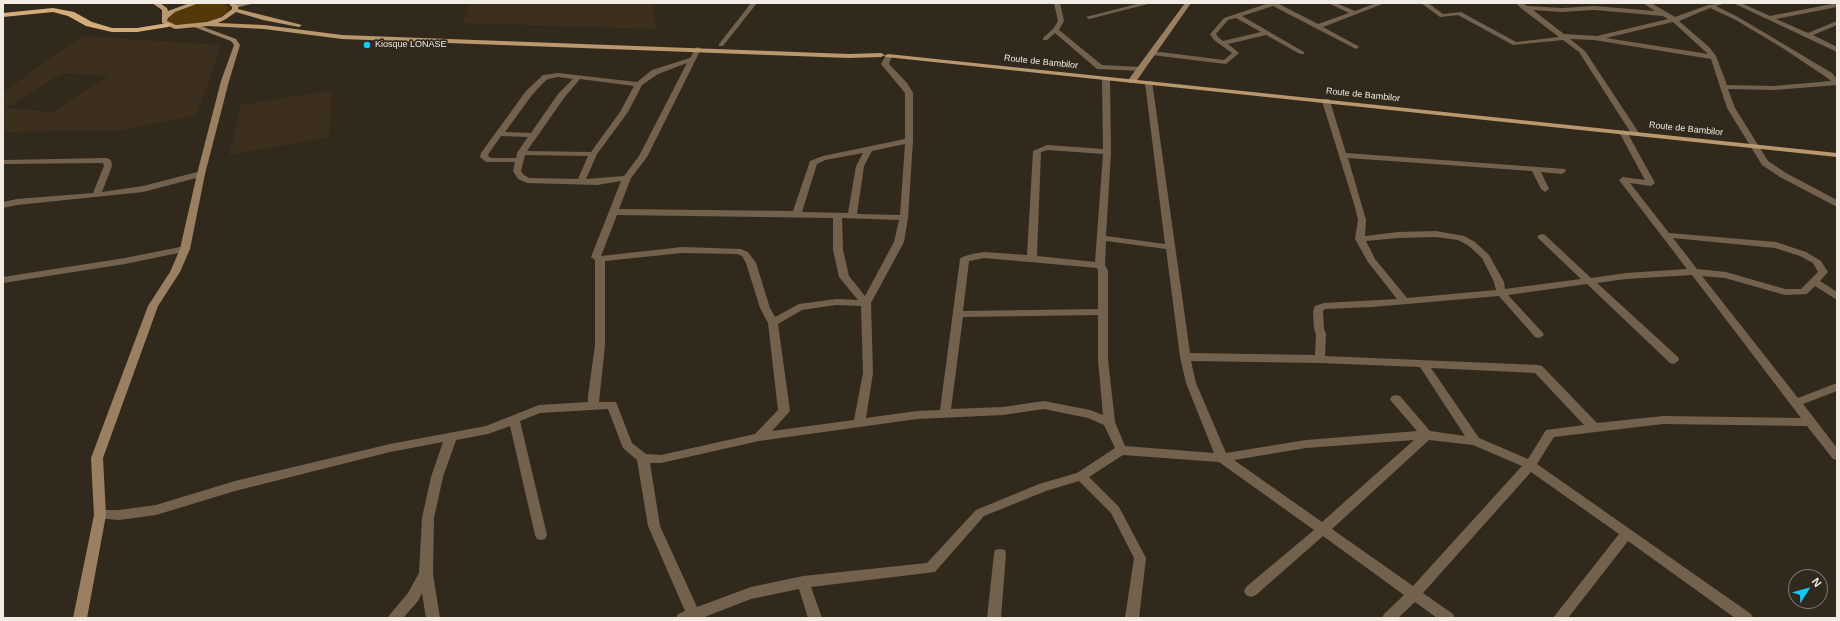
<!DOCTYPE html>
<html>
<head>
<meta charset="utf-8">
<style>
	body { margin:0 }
	#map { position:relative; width:1840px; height:621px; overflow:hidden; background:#32291d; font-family:Arial,sans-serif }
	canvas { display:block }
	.frame { position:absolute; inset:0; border:4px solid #f2ebe4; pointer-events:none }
	.north { position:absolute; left:1788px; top:569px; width:40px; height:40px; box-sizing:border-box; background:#32291d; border:1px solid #7f776d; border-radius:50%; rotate:53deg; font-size:11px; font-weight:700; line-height:16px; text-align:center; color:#f2ebe4 }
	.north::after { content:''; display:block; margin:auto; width:14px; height:18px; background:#11cafb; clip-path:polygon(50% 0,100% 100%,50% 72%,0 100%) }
</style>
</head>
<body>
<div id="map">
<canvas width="1840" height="621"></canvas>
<div class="frame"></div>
<div class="north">N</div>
</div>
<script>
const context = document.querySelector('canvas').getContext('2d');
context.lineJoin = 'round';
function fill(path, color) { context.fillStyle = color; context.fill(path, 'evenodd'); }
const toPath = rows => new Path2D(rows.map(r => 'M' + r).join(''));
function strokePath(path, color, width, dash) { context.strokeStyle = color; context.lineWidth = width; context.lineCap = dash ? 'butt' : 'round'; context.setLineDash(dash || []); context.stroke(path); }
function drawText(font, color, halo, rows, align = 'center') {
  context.font = font + ' Arial,sans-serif'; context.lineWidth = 3.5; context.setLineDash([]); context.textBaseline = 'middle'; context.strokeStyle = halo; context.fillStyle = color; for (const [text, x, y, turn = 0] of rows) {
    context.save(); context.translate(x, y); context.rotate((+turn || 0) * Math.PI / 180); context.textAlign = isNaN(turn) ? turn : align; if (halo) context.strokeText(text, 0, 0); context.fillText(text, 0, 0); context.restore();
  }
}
const built = toPath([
	[471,3,653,3,656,29,463,23],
	[82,36,221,45,197,115,120,130,3,132,3,92],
	[63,73,109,76,53,112,5,108],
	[332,90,329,137,229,155,241,105]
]);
const green = toPath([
	[205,3,223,3,230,8,224,16,206,23,179,25,168,22,169,17,175,12,192,5]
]);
const street = toPath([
	[751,3,757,3,723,46,719,46,719,44,751,3],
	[1054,3,1060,3,1064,21,1059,30,1102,65,1140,67,1143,67,1143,71,1097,69,1055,33,1047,40,1043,40,1043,38,1053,29,1058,21,1054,3],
	[1141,3,1152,3,1089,19,1086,17,1141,3],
	[1269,3,1277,3,1318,24,1349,13,1328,3,1336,3,1355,11,1376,3,1385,3,1323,27,1358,46,1359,47,1356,49,1273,6,1242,16,1304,52,1304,54,1300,54,1266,35,1228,44,1239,53,1226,64,1152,55,1149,53,1152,51,1224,60,1232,53,1214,40,1210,34,1211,33,1224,18,1269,3],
	[1236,18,1261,32,1223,41,1219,38,1216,34,1228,20,1236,18],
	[1421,3,1428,3,1443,14,1461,12,1516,42,1559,37,1522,9,1516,3,1523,3,1527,6,1562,8,1594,6,1655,11,1643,3,1651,3,1675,17,1708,5,1726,3,1716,6,1738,17,1832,73,1837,79,1837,85,1774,90,1728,89,1735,108,1768,161,1786,173,1837,200,1837,207,1780,177,1762,165,1727,108,1711,59,1594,40,1570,39,1585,51,1639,133,1635,135,1631,133,1579,52,1563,40,1513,45,1458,15,1440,17,1421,3],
	[1710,8,1734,19,1781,47,1826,77,1831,81,1774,86,1727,85,1716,56,1709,47,1679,21,1710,8],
	[1533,10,1562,12,1594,10,1663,16,1668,19,1597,36,1564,34,1533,10],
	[1673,22,1708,54,1606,38,1673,22],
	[1733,3,1741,3,1770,16,1837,3,1837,7,1776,19,1808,33,1837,21,1837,25,1813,35,1837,47,1837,52,1733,3],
	[698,47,701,49,647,157,631,178,619,209,793,211,810,161,823,156,905,139,905,93,881,64,886,55,890,55,892,56,889,64,907,83,913,93,913,141,908,218,904,242,871,303,873,373,866,418,917,411,940,410,960,259,962,257,972,254,984,252,1027,255,1033,151,1047,145,1103,149,1102,79,1106,77,1110,79,1111,152,1106,236,1165,244,1145,83,1149,81,1152,81,1190,353,1315,355,1316,334,1314,329,1313,311,1315,306,1324,303,1397,299,1368,262,1355,239,1358,220,1355,207,1322,101,1323,99,1329,99,1330,101,1346,153,1565,169,1566,171,1562,174,1541,172,1549,189,1545,192,1541,189,1532,171,1348,158,1366,220,1365,236,1398,232,1436,231,1464,236,1475,242,1489,255,1504,282,1505,289,1581,279,1539,239,1537,237,1539,235,1542,234,1545,235,1591,278,1626,273,1687,269,1619,180,1623,177,1645,180,1619,132,1623,130,1627,132,1655,183,1651,186,1630,183,1669,233,1776,242,1806,252,1821,261,1828,272,1820,281,1837,292,1837,300,1815,286,1807,294,1785,295,1725,278,1702,276,1798,398,1837,383,1837,391,1803,404,1837,448,1837,460,1833,459,1807,426,1663,424,1554,437,1537,464,1751,614,1753,618,1735,618,1628,541,1568,618,1553,618,1619,534,1531,472,1423,593,1453,614,1455,618,1437,618,1415,602,1398,618,1382,618,1384,614,1404,595,1323,536,1256,595,1251,597,1246,595,1244,591,1246,587,1314,530,1219,462,1123,455,1089,477,1119,507,1146,558,1139,618,1125,618,1134,558,1111,513,1079,481,1046,491,984,516,935,572,811,587,822,618,808,618,799,589,751,599,702,618,676,618,678,614,685,611,648,526,637,460,623,448,608,409,540,413,520,421,547,535,545,539,541,540,537,539,535,535,510,426,488,434,456,440,443,477,434,518,433,574,440,618,426,618,422,593,418,601,403,618,387,618,408,593,419,573,422,518,431,477,443,442,390,452,235,491,156,515,119,520,96,518,94,515,96,512,100,510,119,510,156,505,235,481,390,444,486,426,539,405,588,402,588,396,595,345,595,260,591,257,621,181,597,185,527,183,518,179,513,171,515,162,486,162,480,157,481,153,526,91,543,75,558,73,637,82,652,70,690,58,696,48,698,47],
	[687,63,639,156,624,176,586,179,597,154,628,112,642,85,658,74,687,63],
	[558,77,573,79,558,94,531,133,505,132,532,95,544,82,548,79,558,77],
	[580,79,634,86,620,112,591,152,527,151,564,98,580,79],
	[501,136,528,137,517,153,516,158,491,158,488,156,489,153,501,136],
	[905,144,900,215,857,214,864,166,872,151,905,144],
	[1048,150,1103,154,1095,262,1037,256,1041,152,1048,150],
	[863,153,856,166,848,213,802,212,817,164,825,160,863,153],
	[525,155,588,156,578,179,529,178,524,175,521,171,525,155],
	[617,215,833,218,833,250,839,277,858,300,836,299,799,304,775,317,770,308,756,263,748,252,741,249,682,247,601,256,617,215],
	[842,218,899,220,894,242,865,296,849,276,843,250,842,218],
	[1436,237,1458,240,1469,246,1482,258,1494,282,1496,290,1407,298,1375,259,1366,241,1398,238,1436,237],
	[1673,238,1775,248,1800,256,1813,263,1818,272,1801,289,1785,289,1726,272,1697,269,1673,238],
	[1106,241,1166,249,1180,357,1186,383,1214,453,1125,446,1115,422,1108,360,1108,271,1105,265,1106,241],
	[682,253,737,254,742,256,746,263,760,308,768,323,778,410,755,434,661,455,646,454,632,443,616,402,599,402,605,345,605,261,682,253],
	[984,258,1097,268,1098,271,1098,309,963,311,969,261,984,258],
	[1692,275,1801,418,1663,416,1597,423,1542,366,1538,365,1325,356,1326,334,1324,329,1323,311,1325,309,1372,307,1499,296,1535,337,1539,338,1544,335,1543,333,1508,295,1587,284,1670,363,1674,364,1679,360,1678,357,1597,283,1626,279,1692,275],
	[836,305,861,306,863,373,854,420,772,431,790,411,778,324,802,310,836,305],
	[1098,315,1098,360,1103,415,1090,410,1044,401,1003,407,951,409,963,317,1098,315],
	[1191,361,1320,363,1420,367,1465,436,1430,431,1400,396,1396,395,1392,396,1390,399,1392,402,1417,431,1306,440,1226,453,1196,383,1191,361],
	[1431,368,1535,373,1584,425,1546,430,1528,459,1479,438,1431,368],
	[1044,409,1088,418,1104,425,1115,448,1077,473,1039,484,976,510,927,563,803,576,751,587,697,607,660,526,650,463,661,463,759,441,917,419,1003,415,1044,409],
	[1414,440,1322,522,1234,460,1306,448,1414,440],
	[1429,440,1473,445,1522,466,1413,586,1332,529,1429,440],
	[107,158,111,160,112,166,102,192,143,186,201,171,205,174,204,176,143,192,17,205,3,208,3,202,17,199,93,193,104,166,103,163,3,164,3,160,107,158],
	[185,246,188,247,190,249,188,251,125,264,3,283,3,277,125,258,185,246],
	[1000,549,1005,550,1006,554,1001,618,987,618,994,554,995,550,1000,549]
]);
const secondary = toPath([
	[241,3,255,3,235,8,232,6,241,3],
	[1185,3,1191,3,1135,83,1129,83,1129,79,1185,3],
	[194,25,198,25,236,39,240,45,229,81,205,174,190,249,180,272,158,306,103,458,106,515,87,618,73,618,94,515,91,458,148,306,170,272,180,249,197,174,221,81,234,45,231,41,194,27,194,25]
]);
const primary = toPath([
	[152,3,160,3,167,8,168,11,190,3,199,3,175,12,168,18,167,21,176,25,207,22,222,17,232,9,232,7,228,3,235,3,238,6,238,9,302,25,299,27,263,20,236,12,226,19,218,23,264,25,342,35,849,54,881,53,885,55,881,57,849,58,342,39,264,29,208,26,175,29,162,23,162,10,152,3],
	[888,54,1837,153,1837,157,886,57,884,56,888,54]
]);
const highway = toPath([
	[53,8,74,12,92,22,112,28,137,28,168,23,172,25,168,27,137,32,112,32,86,26,68,16,53,12,3,17,3,13,53,8]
]);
const markers = [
	[367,45,4,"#11cafb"]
];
const farPoinames = [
	["Kiosque LONASE",375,45]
];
const farStreetnames = [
	["Route de Bambilor",1041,62,6],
	["Route de Bambilor",1363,95,6],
	["Route de Bambilor",1686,129,6]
];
fill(built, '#3d2f1e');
fill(green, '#55380a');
fill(street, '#72624d');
fill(secondary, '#9a8060');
fill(primary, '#b9986d');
fill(highway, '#d5ad79');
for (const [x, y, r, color] of markers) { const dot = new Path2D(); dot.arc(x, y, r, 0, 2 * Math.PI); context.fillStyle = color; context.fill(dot); strokePath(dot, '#32291d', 1.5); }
drawText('9px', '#f2ebe4', '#32291d', farPoinames, 'left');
drawText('9px', '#f2ebe4', '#32291d', farStreetnames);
</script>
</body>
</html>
